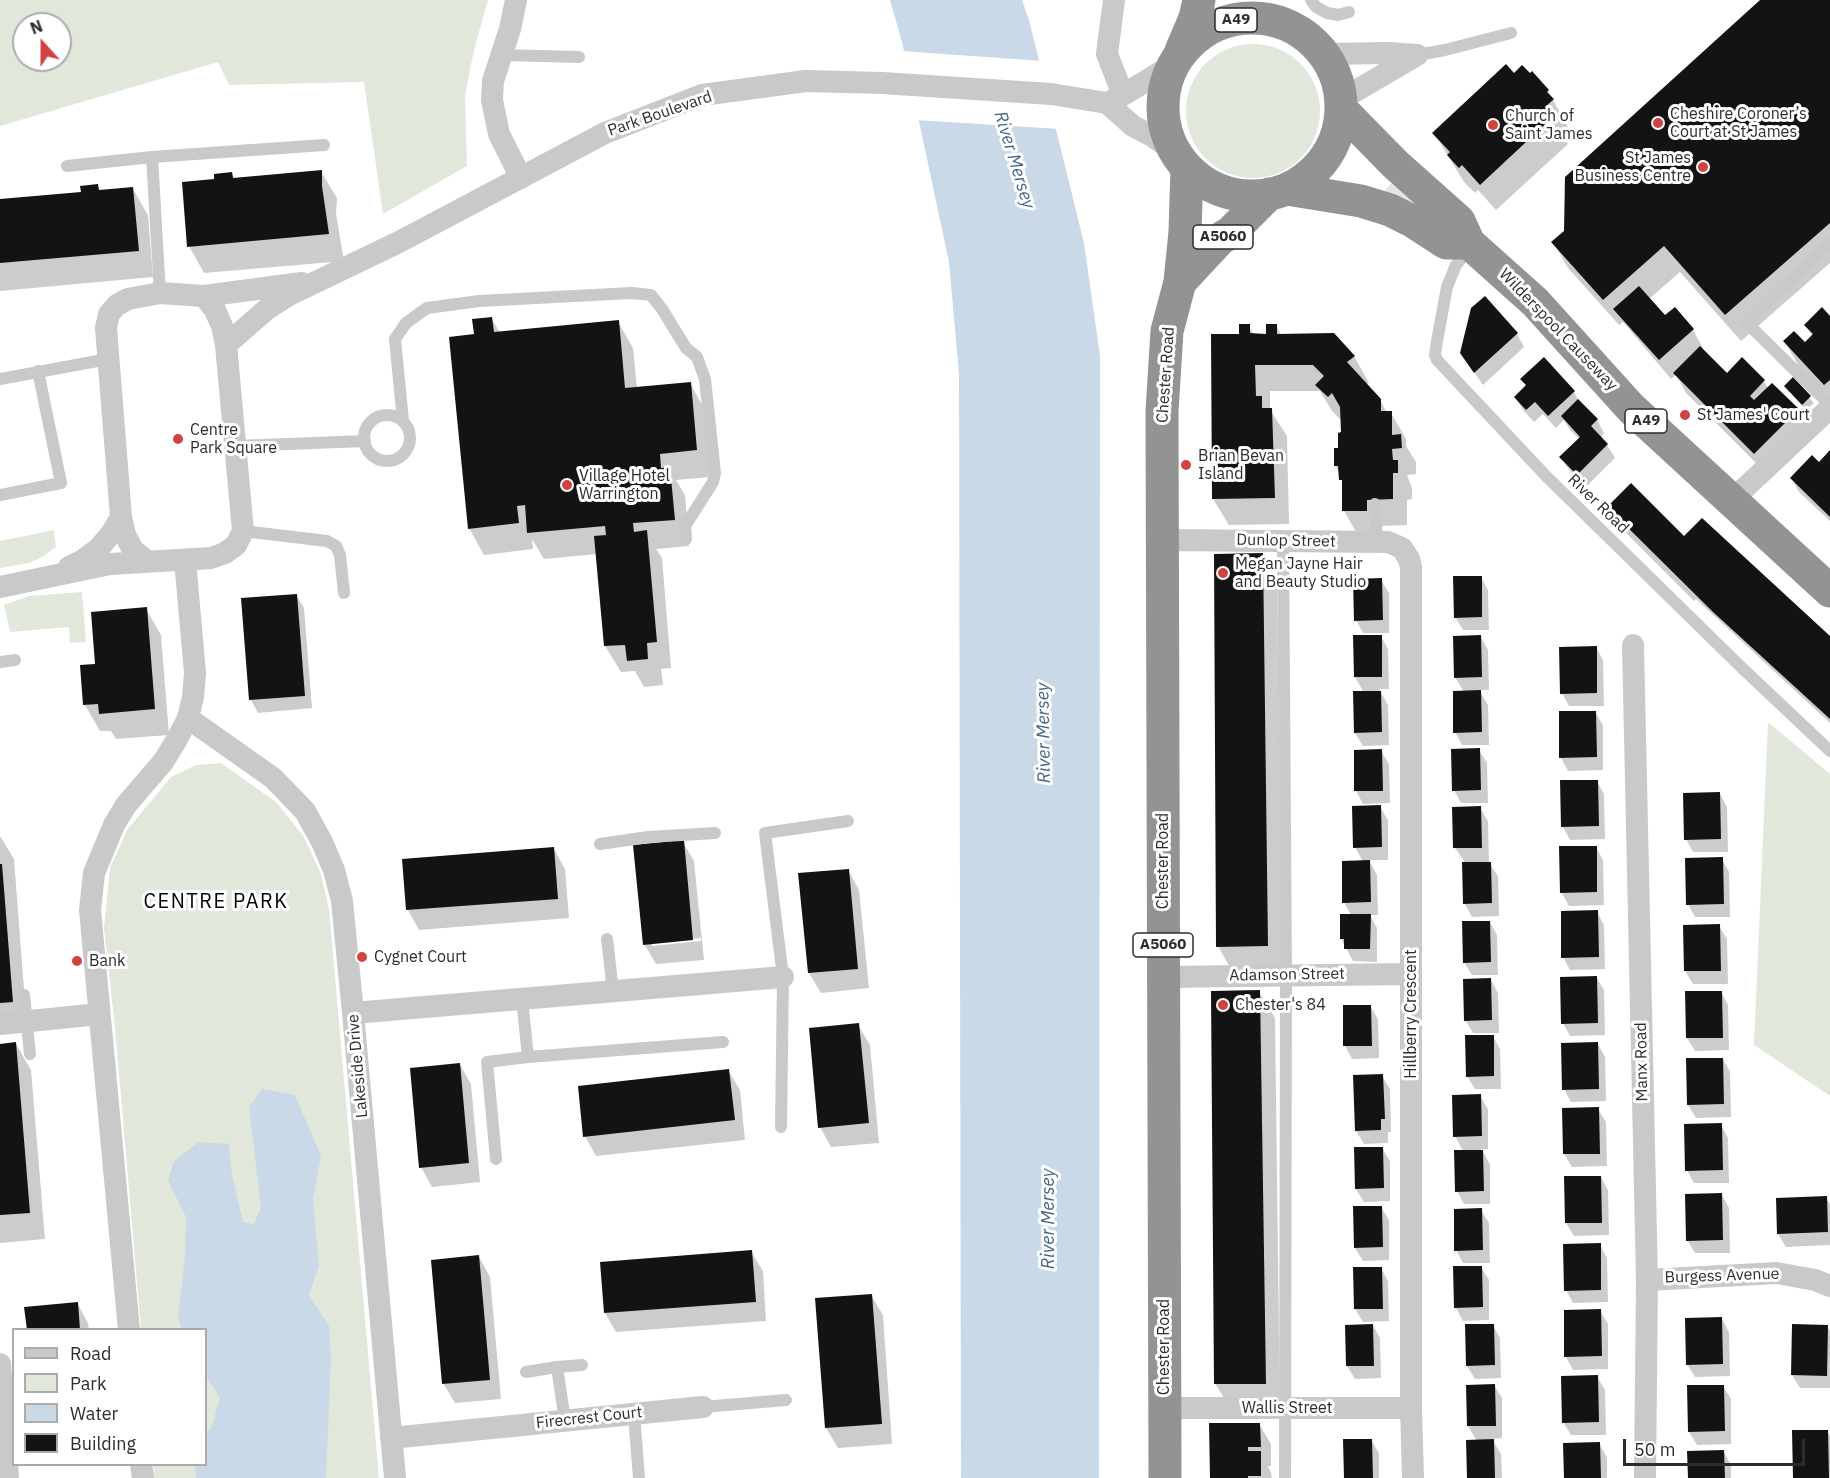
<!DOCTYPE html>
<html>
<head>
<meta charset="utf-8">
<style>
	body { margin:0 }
	#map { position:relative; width:1830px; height:1478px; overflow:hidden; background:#fff; font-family:"IBM Plex Sans",sans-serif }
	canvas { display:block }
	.legend { position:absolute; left:12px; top:1328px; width:195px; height:138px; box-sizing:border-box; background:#fff; border:2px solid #ababab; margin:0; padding:8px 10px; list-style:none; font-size:18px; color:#2c2c2c }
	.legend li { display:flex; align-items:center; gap:12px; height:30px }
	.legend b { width:30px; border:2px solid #ababab }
	.north { position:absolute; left:12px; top:12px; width:60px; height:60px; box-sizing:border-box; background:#fff; border:2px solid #ababab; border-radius:50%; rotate:339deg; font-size:16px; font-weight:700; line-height:24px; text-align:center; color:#2c2c2c }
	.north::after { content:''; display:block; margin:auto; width:21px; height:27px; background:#d14341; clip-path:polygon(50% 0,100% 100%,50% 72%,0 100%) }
	.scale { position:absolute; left:1623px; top:1439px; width:182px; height:27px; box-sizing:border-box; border:3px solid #2c2c2c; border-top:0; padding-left:8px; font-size:18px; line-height:21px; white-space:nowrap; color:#2c2c2c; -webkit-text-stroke:4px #fff; paint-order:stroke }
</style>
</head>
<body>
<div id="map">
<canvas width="1830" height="1478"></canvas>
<ul class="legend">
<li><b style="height:8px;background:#c9c9c9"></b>Road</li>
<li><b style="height:16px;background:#e1e8db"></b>Park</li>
<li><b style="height:16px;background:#c9d9e7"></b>Water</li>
<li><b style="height:16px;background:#131313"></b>Building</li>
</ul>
<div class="north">N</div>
<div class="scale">50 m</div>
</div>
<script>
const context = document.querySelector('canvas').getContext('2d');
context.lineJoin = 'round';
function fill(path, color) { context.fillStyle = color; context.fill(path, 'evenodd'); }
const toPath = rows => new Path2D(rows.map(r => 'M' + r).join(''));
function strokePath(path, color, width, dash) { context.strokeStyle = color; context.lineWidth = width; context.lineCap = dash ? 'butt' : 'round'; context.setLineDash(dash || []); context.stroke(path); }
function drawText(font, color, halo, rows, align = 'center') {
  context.font = font + ' "IBM Plex Sans",sans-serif'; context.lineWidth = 6; context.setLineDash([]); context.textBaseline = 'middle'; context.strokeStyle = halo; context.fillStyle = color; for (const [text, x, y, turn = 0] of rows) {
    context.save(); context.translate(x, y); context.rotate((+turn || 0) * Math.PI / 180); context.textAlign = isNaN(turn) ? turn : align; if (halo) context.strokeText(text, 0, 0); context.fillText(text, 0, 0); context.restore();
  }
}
const green = toPath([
	[0,0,488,0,474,50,465,95,467,166,383,214,364,82,229,85,218,62,0,126],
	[24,24,60,24,60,60,24,60],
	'1186 111a67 67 0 1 1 134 0a67 67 0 1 1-134 0Z',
	[1395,179,1443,220,1384,192],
	[54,530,56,547,42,557,29,563,0,568,0,541],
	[82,592,86,642,70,643,69,627,10,632,4,605,29,596],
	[1768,722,1830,774,1830,1096,1754,1045],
	[221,763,276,802,304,837,321,874,329,909,379,1478,154,1478,153,1465,206,1464,206,1330,141,1329,115,1027,104,928,110,868,127,830,171,777,196,765]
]);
const water = toPath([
	[890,0,1022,0,1029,20,1084,243,1100,356,1099,1478,961,1478,959,374,949,262,902,42],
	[262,1089,295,1095,321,1156,313,1199,319,1266,309,1295,329,1326,331,1357,326,1478,196,1478,195,1465,206,1464,206,1431,211,1429,220,1397,206,1377,206,1330,182,1329,178,1318,185,1256,186,1217,168,1181,174,1161,199,1142,229,1144,232,1175,243,1222,254,1224,261,1207,249,1107]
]);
const pier = toPath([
	[901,51,1043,61,1060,129,915,120]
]);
const shadow = toPath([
	[1762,0,1830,0,1830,263,1741,341,1680,272,1649,299,1665,318,1693,330,1704,350,1702,351,1727,375,1764,381,1768,388,1797,410,1809,430,1766,473,1686,393,1676,375,1671,379,1623,322,1619,325,1568,268,1553,242,1565,231],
	[1548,91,1568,127,1561,132,1568,144,1496,210,1478,190,1475,193,1464,182,1434,133],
	[321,172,337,198,336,214,344,261,204,273,189,246,215,181,232,174,235,180],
	[97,186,100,192,133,189,148,215,153,277,0,291,0,201,83,193],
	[1485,298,1517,334,1524,347,1483,385,1461,353],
	[1830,318,1830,400,1800,368,1785,342,1805,344,1812,336,1806,325],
	[492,319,500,333,618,322,633,348,637,388,690,383,705,410,711,477,676,480,685,495,689,546,656,549,662,558,671,668,661,669,663,685,644,687,635,671,621,672,605,646,597,554,544,559,532,539,533,549,484,555,469,528,476,335],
	[1276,325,1281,335,1354,356,1369,383,1366,385,1380,400,1387,413,1391,413,1406,439,1406,446,1416,462,1416,474,1407,475,1412,488,1412,499,1407,500,1407,525,1382,526,1359,537,1344,511,1344,486,1336,466,1343,434,1342,421,1332,411,1320,391,1270,391,1270,410,1287,436,1289,524,1229,525,1213,499,1241,335,1249,326,1254,335,1267,335],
	[1522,379,1574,392,1580,403,1597,420,1604,433,1600,438,1607,445,1615,458,1586,487,1569,470,1561,457,1579,439,1570,430,1564,420,1556,428,1543,414,1534,422,1523,410,1515,397,1527,387],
	[1793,379,1814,403,1806,410,1786,386],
	[1830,452,1830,521,1799,492,1792,479,1819,464],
	[1609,507,1684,538,1830,637,1830,723,1696,599,1694,601,1620,527],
	[1262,555,1277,581,1282,973,1233,973,1218,946],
	[1481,577,1488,590,1489,630,1463,630,1455,617],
	[1381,580,1389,593,1389,633,1363,633,1356,620],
	[296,595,304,608,312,708,258,713,251,700],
	[146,609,161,635,169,735,116,739,111,731,100,731,85,705,97,665],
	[1381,636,1388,649,1389,689,1379,689,1388,705,1389,745,1363,746,1355,733,1364,693,1355,677],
	[1481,637,1488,650,1489,690,1479,690,1488,705,1489,745,1462,745,1455,732,1464,692,1455,677],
	[1596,647,1603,660,1604,706,1569,706,1562,693],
	[1595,712,1603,725,1603,770,1568,771,1561,758],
	[1479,750,1487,763,1488,803,1461,803,1454,790],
	[1355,751,1381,751,1389,764,1390,803,1363,804,1356,791],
	[1597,781,1604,794,1605,839,1570,840,1563,827],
	[1720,794,1727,807,1728,852,1693,852,1686,839],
	[1380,807,1388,820,1388,860,1369,860,1377,875,1378,915,1370,915,1377,928,1377,962,1353,961,1341,939,1351,915,1344,902,1363,862,1355,847],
	[1480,808,1488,821,1489,863,1498,876,1499,916,1472,917,1465,904,1464,861,1455,848],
	[0,836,14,859,27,1028,0,1030],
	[683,842,694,861,704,960,656,964,645,945],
	[701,938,701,941,652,946,652,943],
	[1596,847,1603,860,1604,905,1569,906,1562,893],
	[554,849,565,869,569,918,419,930,408,910],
	[1722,859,1729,872,1730,917,1695,917,1688,904],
	[848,870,859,890,869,988,821,993,809,973,800,875],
	[1597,912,1604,925,1605,969,1570,970,1563,957],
	[1490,922,1497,935,1498,975,1472,975,1464,962],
	[1719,926,1727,939,1728,984,1693,984,1685,971],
	[1596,977,1604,990,1605,1035,1570,1036,1563,1023],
	[1491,980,1498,993,1499,1033,1473,1033,1465,1020],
	[1259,992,1275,1018,1280,1410,1231,1410,1215,1383],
	[1721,992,1728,1005,1729,1050,1695,1051,1687,1038],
	[1370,1006,1378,1019,1379,1058,1352,1059,1345,1046,1344,1007],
	[858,1025,870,1045,879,1143,831,1147,820,1127],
	[1493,1036,1500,1049,1501,1089,1475,1089,1467,1076],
	[16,1044,31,1070,45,1239,0,1243,0,1045],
	[1598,1044,1605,1057,1606,1101,1571,1102,1564,1089],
	[1723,1059,1730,1072,1731,1117,1696,1118,1688,1105],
	[460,1065,471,1084,480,1182,432,1187,421,1167],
	[728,1070,740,1090,745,1140,596,1156,585,1136],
	[1382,1076,1390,1089,1391,1132,1388,1132,1388,1143,1364,1144,1356,1131],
	[1480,1096,1488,1109,1488,1149,1481,1149,1490,1164,1490,1204,1464,1204,1457,1191,1463,1151,1455,1136],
	[1563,1109,1598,1109,1606,1122,1607,1166,1572,1167,1564,1154],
	[1721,1125,1728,1138,1729,1183,1694,1183,1687,1170],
	[1382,1148,1390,1161,1390,1201,1364,1202,1356,1189],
	[1601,1177,1608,1190,1609,1235,1574,1236,1566,1223,1566,1178],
	[1722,1195,1729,1208,1730,1253,1695,1253,1687,1240],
	[1826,1198,1830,1204,1830,1245,1786,1247,1778,1234],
	[1381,1207,1389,1220,1389,1260,1363,1261,1355,1248],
	[1481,1210,1489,1223,1490,1263,1463,1263,1456,1250],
	[1600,1245,1607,1258,1608,1302,1573,1303,1566,1290],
	[751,1252,763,1271,766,1321,616,1332,605,1313],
	[479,1257,490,1277,501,1399,455,1403,443,1383],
	[1481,1267,1489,1280,1489,1320,1463,1321,1456,1308],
	[1381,1268,1388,1281,1389,1321,1363,1322,1355,1309],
	[871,1295,883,1315,892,1444,838,1448,826,1428],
	[77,1303,88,1323,89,1330,28,1330],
	[1600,1311,1608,1324,1608,1369,1573,1370,1566,1357],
	[1722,1319,1729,1332,1730,1376,1695,1377,1687,1364],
	[1373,1325,1380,1338,1381,1378,1355,1379,1347,1366],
	[1493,1325,1500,1338,1501,1378,1475,1379,1467,1366],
	[1827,1326,1830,1331,1830,1388,1800,1388,1792,1375],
	[1597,1377,1605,1390,1606,1435,1571,1435,1563,1422],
	[1494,1385,1502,1398,1502,1438,1492,1439,1501,1454,1502,1478,1468,1478,1477,1441,1468,1426],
	[1723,1386,1731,1399,1731,1444,1697,1445,1689,1432],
	[1259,1424,1271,1444,1271,1466,1268,1466,1271,1473,1272,1478,1211,1478],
	[1827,1431,1830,1436,1830,1478,1795,1478],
	[1371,1440,1379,1453,1379,1478,1345,1478],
	[1599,1444,1607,1457,1607,1478,1565,1478],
	[1724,1452,1731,1465,1731,1478,1689,1478]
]);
const building = toPath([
	[1760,0,1830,0,1830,223,1725,315,1664,246,1603,300,1551,242,1564,231,1565,177],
	[1506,64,1514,73,1522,65,1530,73,1532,71,1549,90,1547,92,1554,99,1545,107,1554,116,1480,185,1462,165,1459,168,1456,165,1447,155,1450,152,1432,133],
	[322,170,322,186,329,234,187,247,182,182,214,179,214,174,232,172,233,178],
	[98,184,99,190,133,187,139,251,0,263,0,199,81,192,80,186],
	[1639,286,1665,315,1675,307,1694,329,1659,360,1613,309],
	[1485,296,1518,333,1474,373,1460,353,1471,308],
	[1822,307,1830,316,1830,380,1824,385,1783,341,1794,331,1805,342,1813,334,1804,325],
	[492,317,494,332,619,320,625,388,691,382,697,450,660,454,661,468,670,467,675,520,633,523,634,532,647,530,657,642,647,643,648,659,627,661,625,645,604,646,594,536,606,535,605,526,527,533,525,505,517,506,519,523,468,529,449,337,474,334,472,319],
	[1239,324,1250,324,1250,333,1266,334,1266,324,1277,324,1277,334,1334,333,1355,356,1347,362,1381,399,1381,411,1392,411,1392,435,1401,434,1402,448,1392,449,1393,460,1398,460,1398,473,1393,473,1393,499,1367,500,1367,511,1342,511,1342,480,1339,480,1338,466,1334,466,1334,448,1338,448,1338,433,1341,432,1340,407,1332,393,1328,397,1315,385,1324,376,1313,365,1255,365,1256,396,1262,396,1262,408,1272,408,1275,498,1212,499,1211,334,1239,334],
	[1700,346,1727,373,1742,357,1765,380,1750,396,1754,400,1772,383,1799,409,1754,454,1673,373],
	[1544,357,1575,391,1548,416,1535,402,1526,410,1514,397,1526,385,1520,379],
	[1793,377,1811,396,1802,405,1784,386],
	[1578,399,1598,419,1591,426,1608,444,1577,475,1559,457,1580,437,1561,416],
	[1830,450,1830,517,1790,478,1812,455,1819,462],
	[1631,483,1684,536,1702,518,1830,636,1830,719,1713,612,1607,507],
	[1263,553,1268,946,1216,947,1214,554],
	[1453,576,1482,576,1482,617,1454,618],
	[1382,578,1383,620,1354,621,1353,579],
	[297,594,305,696,249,700,241,598],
	[147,607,155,709,99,714,98,704,83,705,80,665,95,664,91,612],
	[1353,635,1382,635,1382,677,1354,677],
	[1481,635,1482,677,1454,678,1453,636],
	[1597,646,1597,693,1560,694,1559,647],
	[1481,690,1482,732,1453,733,1453,691],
	[1353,691,1381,691,1382,732,1354,733],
	[1559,711,1596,711,1597,757,1559,758],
	[1480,748,1481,790,1452,791,1451,749],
	[1382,749,1383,791,1354,791,1354,750],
	[1560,780,1598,780,1599,826,1561,827],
	[1720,792,1721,839,1684,840,1683,793],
	[1381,805,1382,847,1353,848,1352,806],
	[1481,806,1482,848,1453,848,1452,807],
	[684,840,693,940,643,945,633,845],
	[1559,846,1597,846,1597,892,1560,893],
	[554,847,558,899,406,910,402,859],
	[1723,857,1724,904,1686,905,1685,858],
	[1370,860,1371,902,1342,903,1342,861],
	[1462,862,1491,862,1492,903,1463,904],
	[0,864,2,864,13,1002,0,1003],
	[849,869,858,969,808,973,798,873],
	[1598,910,1599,957,1561,958,1561,911],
	[1340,914,1371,914,1370,949,1344,949,1344,939,1340,939],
	[1462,921,1490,921,1491,962,1463,963],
	[1720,924,1721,971,1684,971,1683,925],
	[1597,976,1598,1023,1561,1024,1560,977],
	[1491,978,1492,1020,1464,1021,1463,979],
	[1260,990,1266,1384,1214,1384,1211,991],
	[1685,991,1722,991,1723,1038,1686,1038],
	[1343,1005,1371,1005,1372,1046,1343,1046],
	[859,1023,869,1123,818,1128,809,1028],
	[1465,1035,1494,1035,1494,1076,1466,1077],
	[16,1042,30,1213,0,1215,0,1044],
	[1598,1042,1599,1089,1562,1090,1561,1043],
	[1686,1058,1723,1058,1724,1104,1687,1105],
	[460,1063,469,1163,419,1168,410,1068],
	[729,1069,735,1120,583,1137,578,1086],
	[1383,1074,1385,1119,1381,1119,1381,1130,1355,1131,1353,1075],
	[1481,1094,1482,1136,1453,1137,1452,1095],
	[1599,1107,1600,1154,1563,1154,1562,1108],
	[1722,1123,1723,1170,1685,1171,1684,1124],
	[1354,1147,1383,1147,1384,1188,1355,1189],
	[1454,1150,1483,1150,1484,1191,1455,1192],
	[1564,1176,1601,1176,1602,1223,1565,1223],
	[1722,1193,1723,1240,1686,1241,1685,1194],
	[1827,1196,1828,1232,1777,1234,1776,1198],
	[1353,1206,1382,1206,1383,1247,1354,1248],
	[1482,1208,1483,1250,1454,1251,1454,1209],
	[1601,1243,1601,1290,1564,1291,1563,1244],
	[752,1250,756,1302,604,1313,600,1262],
	[479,1255,490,1380,442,1384,431,1260],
	[1453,1266,1482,1266,1483,1307,1454,1308],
	[1353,1267,1382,1267,1383,1309,1354,1309],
	[872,1294,882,1424,825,1428,815,1298],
	[78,1302,80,1330,27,1330,24,1307],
	[1601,1309,1602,1356,1564,1357,1564,1310],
	[1722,1317,1723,1364,1686,1365,1685,1318],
	[1373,1324,1374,1366,1346,1366,1345,1325],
	[1465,1324,1494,1324,1495,1365,1466,1366],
	[1792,1324,1828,1325,1827,1376,1791,1375],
	[1598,1375,1599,1422,1562,1423,1561,1376],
	[1495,1384,1496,1426,1467,1426,1466,1385],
	[1687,1385,1724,1385,1725,1431,1688,1432],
	[1209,1423,1260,1423,1261,1447,1248,1447,1248,1451,1261,1451,1261,1476,1248,1476,1248,1478,1210,1478],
	[1792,1430,1828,1430,1829,1478,1793,1478],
	[1343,1439,1372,1439,1373,1478,1344,1478],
	[1494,1439,1495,1478,1467,1478,1466,1440],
	[1600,1442,1601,1478,1564,1478,1563,1443],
	[1724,1450,1725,1478,1688,1478,1687,1451]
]);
const lane = toPath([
	[1311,0,1316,7,1327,13,1338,15,1349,12],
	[502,55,579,57],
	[1417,55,1445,50,1511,33],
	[152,157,324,145],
	[67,166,152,157,160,293],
	[1830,243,1746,322,1830,405],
	[1469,249,1456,265,1447,287,1437,341,1435,355,1437,360,1546,476,1740,666,1830,751],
	[0,379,108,359],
	'364 438a23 23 0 1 1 46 0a23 23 0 1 1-46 0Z',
	[403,421,395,339,406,323,427,308,479,301,632,293,651,295,662,309,686,348,697,357,705,379,715,473,713,482,685,526,686,539],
	[236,446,365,441],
	[0,495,61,483,38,371],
	[1375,504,1377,542],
	[243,531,327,541,336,546,340,555,344,593],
	[1283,541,1286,975,1285,1478],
	[0,662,15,660],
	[600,844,648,837,715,833],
	[607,939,613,991],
	[24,995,30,1054],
	[522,999,528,1057,723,1042],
	[781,1127,783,977,765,833,848,821],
	[496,1159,487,1062,528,1057],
	[557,1367,582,1365],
	[526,1372,557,1367,565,1421],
	[703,1407,786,1400],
	[634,1414,639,1478]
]);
const street = toPath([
	[516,0,510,29,493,81,492,100,499,134,521,178],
	[1114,0,1107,54,1123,95],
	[1325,54,1388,53,1417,55],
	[1342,99,1417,55],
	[1107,103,1133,126,1152,136,1175,152],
	[226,345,267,309,291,294,399,242,605,133,702,95,806,81,882,83,1051,94,1107,103,1123,95,1174,64],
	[1732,500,1830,408],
	[1163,540,1388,542,1402,548,1409,559,1411,567,1411,1408,1413,1478],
	[185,560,195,673,193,697,188,718,273,778,305,811,322,842,334,870,342,901,353,1013,395,1478],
	[147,561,133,550,125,535,121,517,106,328,109,314,117,305,128,299,160,293,204,296,302,283],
	[69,567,83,560,99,548,111,534,121,517],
	[0,587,110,564,211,558,225,553,236,545,243,531,226,345,222,326,215,310,204,296],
	[1633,645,1647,1280,1645,1478],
	[1164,977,1411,974],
	[353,1013,783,977],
	[0,1024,99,1014],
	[1647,1280,1777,1273,1815,1280,1830,1286],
	[129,1330,90,910,94,873,114,825,126,805,163,762,176,741,188,718],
	[0,1364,8,1478],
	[1164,1408,1411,1408],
	[391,1438,703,1407],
	[141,1464,143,1478]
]);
const highway = toPath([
	'1163 107a89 89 0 1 1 178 0a89 89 0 1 1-178 0Z',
	[1181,51,1195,18,1199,0],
	[1342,110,1395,164,1459,221,1469,243,1535,302,1631,408,1830,591],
	[1287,189,1361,201,1390,210,1412,221,1446,243,1469,243],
	[1180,282,1220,239,1231,232,1269,194],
	[1165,1478,1162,411,1167,331,1180,282,1185,232,1187,168]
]);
const markers = [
	[1658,123,6,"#d14341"],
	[1493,125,6,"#d14341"],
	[1703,167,6,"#d14341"],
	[1685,415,6,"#d14341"],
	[178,439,6,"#d14341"],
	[1186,465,6,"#d14341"],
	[567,485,6,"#d14341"],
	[1223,573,6,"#d14341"],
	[362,957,6,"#d14341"],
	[77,961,6,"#d14341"],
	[1223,1005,6,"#d14341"]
];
const shields = [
	[1236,20,42],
	[1223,237,60],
	[1646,421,42],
	[1163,945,60]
];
const shieldNames = [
	["A49",1236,20],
	["A5060",1223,237],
	["A49",1646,421],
	["A5060",1163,945]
];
const streetNames = [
	["Park Boulevard",660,114,-19],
	["Wilderspool Causeway",1558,330,46],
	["Chester Road",1166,375,-86],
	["River Road",1598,504,44],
	["Dunlop Street",1286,541,1],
	["Chester Road",1163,861,-90],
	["Adamson Street",1287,975,-1],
	["Hillberry Crescent",1411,1014,-90],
	["Manx Road",1642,1062,-91],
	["Lakeside Drive",358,1066,-95],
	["Burgess Avenue",1722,1276,-2],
	["Chester Road",1164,1347,-90],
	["Wallis Street",1287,1408],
	["Firecrest Court",589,1418,-6]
];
const poiNames = [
	["Cheshire Coroner’s",1670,114],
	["Court at St James",1670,132],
	["Church of",1505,116],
	["Saint James",1505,134],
	["St James",1691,158,"right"],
	["Business Centre",1691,176,"right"],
	["St James' Court",1697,415],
	["Centre",190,430],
	["Park Square",190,448],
	["Brian Bevan",1198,456],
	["Island",1198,474],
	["Village Hotel",579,476],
	["Warrington",579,494],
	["Megan Jayne Hair",1235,564],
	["and Beauty Studio",1235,582],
	["Cygnet Court",374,957],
	["Bank",89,961],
	["Chester's 84",1235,1005]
];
const waterNames = [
	["River Mersey",1014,160,73],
	["River Mersey",1044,733,-91],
	["River Mersey",1049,1219,-90]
];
const quarterNames = [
	["CENTRE PARK",216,902]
];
fill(green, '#e1e8db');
fill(water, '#c9d9e7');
fill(pier, '#fff');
fill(shadow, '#0003');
fill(building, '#131313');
strokePath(lane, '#c9c9c9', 12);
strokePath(street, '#c9c9c9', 22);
strokePath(highway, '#939393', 33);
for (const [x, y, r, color] of markers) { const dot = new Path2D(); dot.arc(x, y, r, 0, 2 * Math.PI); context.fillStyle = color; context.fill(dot); strokePath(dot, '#fff', 2); }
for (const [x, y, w] of shields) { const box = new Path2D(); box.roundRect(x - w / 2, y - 12, w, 24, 4.5); context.fillStyle = '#fff'; context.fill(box); strokePath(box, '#2c2c2c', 1.5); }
drawText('bold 15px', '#2c2c2c', null, shieldNames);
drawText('16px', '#2c2c2c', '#fff', streetNames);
drawText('16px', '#2c2c2c', '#fff', poiNames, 'left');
drawText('italic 18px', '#446685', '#fff', waterNames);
context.letterSpacing = '1.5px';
drawText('20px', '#000', '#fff', quarterNames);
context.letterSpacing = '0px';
</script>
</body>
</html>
